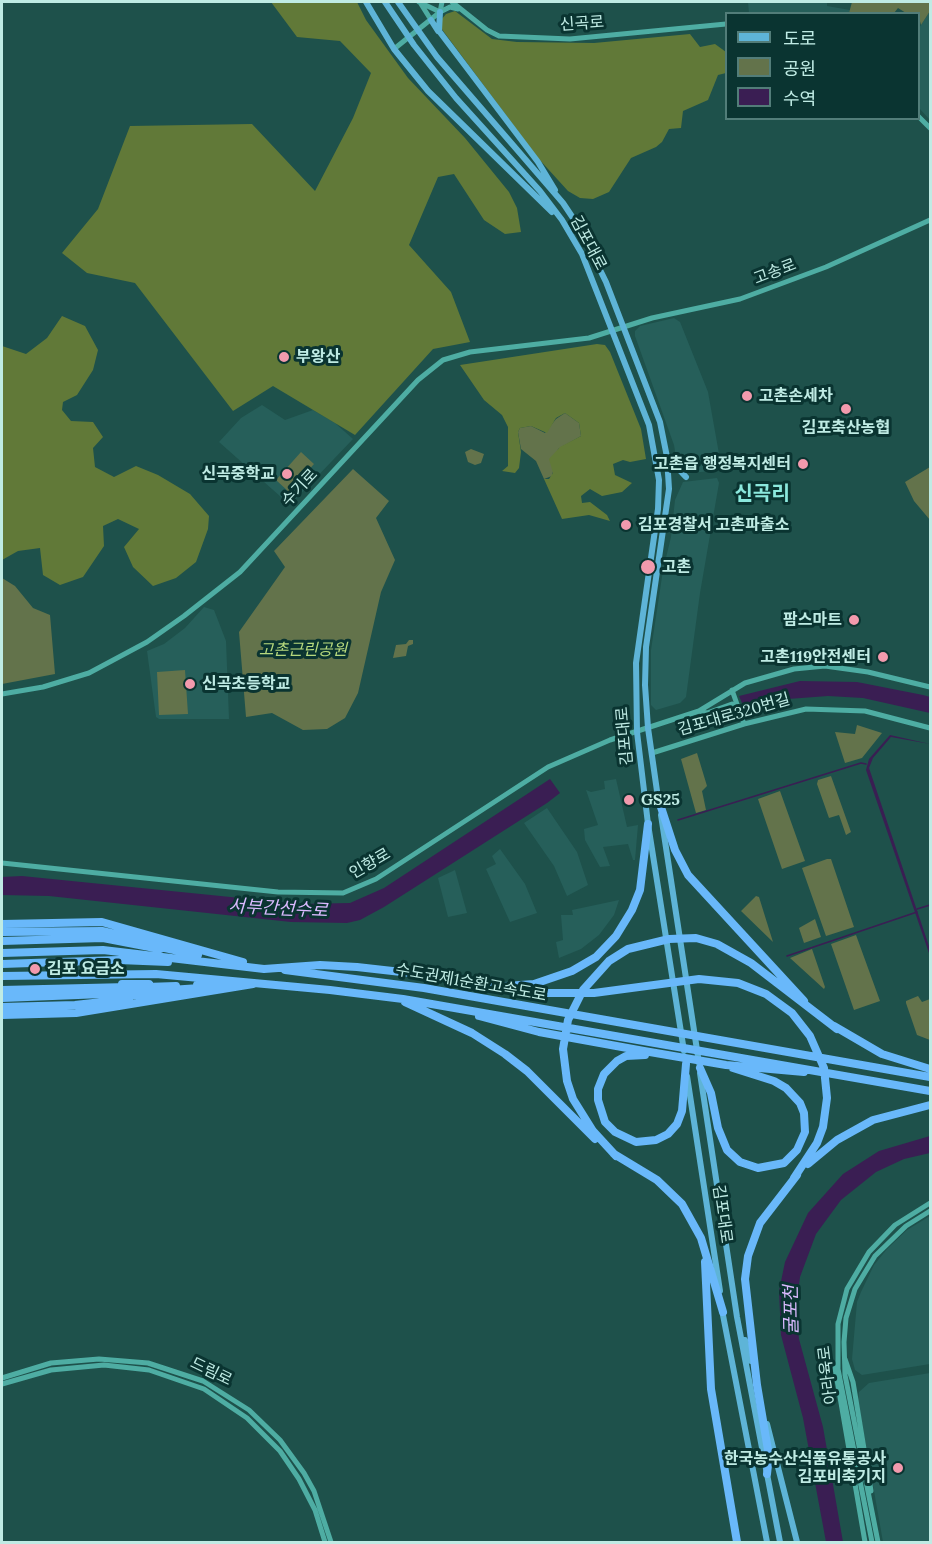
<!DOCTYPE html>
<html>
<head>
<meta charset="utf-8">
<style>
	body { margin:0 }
	#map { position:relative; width:932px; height:1544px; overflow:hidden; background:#1e514b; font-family:Lora,"Noto Sans KR",serif }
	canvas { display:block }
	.frame { position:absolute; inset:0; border:3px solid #bfebe4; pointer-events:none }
	.legend { position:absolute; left:725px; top:12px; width:195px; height:108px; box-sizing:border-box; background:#0a3431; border:2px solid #527d79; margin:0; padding:8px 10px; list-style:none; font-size:18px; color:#bfebe4 }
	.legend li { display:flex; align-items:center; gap:12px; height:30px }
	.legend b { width:30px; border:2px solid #527d79 }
</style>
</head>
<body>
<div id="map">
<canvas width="932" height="1544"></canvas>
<div class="frame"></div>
<ul class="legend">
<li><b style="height:8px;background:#5eb4d7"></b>도로</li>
<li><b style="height:16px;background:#63734b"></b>공원</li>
<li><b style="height:16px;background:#3a1e53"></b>수역</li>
</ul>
</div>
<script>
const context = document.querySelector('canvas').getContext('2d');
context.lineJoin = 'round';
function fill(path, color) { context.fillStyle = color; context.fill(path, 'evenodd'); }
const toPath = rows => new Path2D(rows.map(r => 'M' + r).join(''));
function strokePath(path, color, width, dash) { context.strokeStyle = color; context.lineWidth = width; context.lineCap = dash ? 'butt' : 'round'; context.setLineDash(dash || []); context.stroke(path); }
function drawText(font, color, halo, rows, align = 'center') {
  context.font = font + ' Lora,"Noto Sans KR",serif'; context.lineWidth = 6; context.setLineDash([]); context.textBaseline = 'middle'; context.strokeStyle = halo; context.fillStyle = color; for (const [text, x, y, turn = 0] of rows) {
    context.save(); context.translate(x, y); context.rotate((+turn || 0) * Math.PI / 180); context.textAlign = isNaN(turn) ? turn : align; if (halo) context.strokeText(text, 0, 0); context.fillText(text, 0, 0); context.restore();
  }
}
const built = toPath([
	[748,2,827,2,827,6,850,10,849,14,749,13],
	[930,11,930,120,919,108,919,28],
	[674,318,680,322,708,392,721,465,718,470,684,474,678,469,674,445,635,336,635,331,640,326],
	[262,405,285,420,313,410,335,423,353,439,290,505,219,442,241,418],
	[717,478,719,483,700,593,686,697,680,703,656,710,651,705,651,650,663,570,671,537,675,500,683,482],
	[204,607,214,610,226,641,229,719,159,719,156,717,147,651,164,644,185,628],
	[616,779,627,827,638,825,635,860,633,860,628,844,603,847,610,866,600,867,585,840,584,829,598,825,586,790,591,792,605,789,604,781],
	[547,808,577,852,588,885,567,896,554,866,524,823],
	[500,849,525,884,537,913,510,922,486,869,496,864,492,856],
	[455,870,467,913,448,917,438,878],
	[619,900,614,915,599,935,581,949,559,958,556,942,563,940,561,915,573,915,572,910],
	[930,1216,930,1364,862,1375,855,1370,852,1359,857,1302,861,1292,874,1265,887,1249,907,1230],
	[930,1373,930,1542,883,1542,858,1400,859,1392,869,1383]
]);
const green = toPath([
	[852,2,930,2,930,11,921,25,918,14,906,13,898,8,894,13,849,13],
	[565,413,579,423,581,436,558,449,552,476,544,479,536,461,521,449,518,432,520,428,531,426,545,433,556,419],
	[471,449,484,454,481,463,475,465,468,462,465,452],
	[301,452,314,464,289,492,276,480],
	[930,467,930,520,914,501,905,482],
	[353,469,389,501,376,518,395,560,381,592,358,693,345,718,327,729,303,730,272,713,246,717,239,632,285,567,274,551],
	[2,578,15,586,33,608,50,615,55,674,2,684],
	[409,640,413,640,413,644,408,646,406,656,393,658,396,645,406,644],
	[185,670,188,714,159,715,157,672],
	[857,725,882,733,862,758,845,763,835,732,855,734],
	[697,753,707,786,702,791,706,810,696,813,681,759],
	[831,776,851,832,846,835,839,815,829,818,817,784,818,780],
	[780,791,805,861,782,869,758,799],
	[827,859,831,859,854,927,826,936,802,868],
	[756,896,759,897,773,942,741,911],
	[815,919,821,937,804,943,799,928],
	[856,935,880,1001,854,1010,831,944],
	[812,949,825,987,824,989,790,958],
	[918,996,922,1002,930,999,930,1040,917,1035,906,1003,906,1001]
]);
const forest = toPath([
	[271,2,357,2,366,20,408,78,465,138,509,192,517,208,521,232,505,234,484,220,454,174,438,177,409,245,451,292,470,342,433,349,355,435,273,386,233,411,135,283,87,273,62,253,98,209,130,126,252,124,315,191,353,118,371,73,340,41,297,37],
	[455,11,492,39,517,42,594,43,690,34,700,47,715,44,726,52,726,73,718,75,708,100,683,111,681,128,669,129,662,142,656,147,631,158,609,192,593,199,580,198,568,191,538,158,441,28,441,20,446,14],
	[62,316,85,326,98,350,93,370,77,395,63,402,62,410,71,421,93,422,103,437,93,448,95,467,114,477,136,466,158,475,190,494,209,516,208,529,196,562,176,578,153,586,133,567,124,547,139,529,118,519,103,526,104,546,83,577,60,585,43,575,40,548,18,551,2,560,2,346,26,354,47,338],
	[597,344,605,345,610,352,641,429,646,459,630,462,623,460,613,464,615,475,632,483,622,492,602,496,590,489,581,496,582,503,590,502,607,515,610,521,589,515,562,519,544,479,549,479,553,473,549,459,560,447,581,436,579,423,565,413,556,418,547,433,531,426,520,428,518,432,521,452,519,468,515,473,502,471,508,466,508,427,502,415,484,400,460,365]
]);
const water = toPath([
	[800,681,857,682,923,695,930,697,930,713,863,698,828,696,788,699,745,710,739,696],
	[890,735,930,744,891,737,873,758,869,768,930,949,930,956,866,770,869,759],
	[550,779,560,793,547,803,384,907,360,920,347,923,291,922,49,896,2,895,2,877,22,876,300,904,350,903,384,888],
	[930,1136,930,1153,904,1159,876,1172,841,1200,816,1234,800,1277,796,1308,799,1339,823,1427,843,1542,826,1542,803,1418,781,1335,779,1291,785,1262,808,1213,843,1174,879,1151]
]);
const stream = toPath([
	[678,820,861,763,866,764],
	[917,909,930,905],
	[787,956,917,912]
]);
const minor = toPath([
	[419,2,440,12],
	[452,2,487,30,499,36,570,39,726,24],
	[421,4,431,20],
	[440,12,442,2],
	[394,49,440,12,450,7,458,9],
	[918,116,930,128],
	[732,690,744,724],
	[2,694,43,687,89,673,147,642,184,616,240,572,418,380,443,360,470,352,589,338,652,318,740,299,826,267,930,220],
	[699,711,707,713,732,704,739,708],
	[652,753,744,724,806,709,865,711,930,728],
	[2,863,278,892,343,893,376,879,548,767,610,740,699,711,745,683,794,669,825,666,868,672,930,687],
	[845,1359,853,1382,871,1491],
	[835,1368,865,1542],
	[2,1378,51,1363,99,1359,148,1363,203,1381,249,1410,280,1440,304,1473,314,1491,331,1542],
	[2,1384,51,1370,104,1365,149,1370,204,1389,247,1418,280,1451,299,1479,315,1510,325,1542],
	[872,1542,838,1369,838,1324,847,1289,869,1252,895,1225,930,1203],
	[878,1542,845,1375,844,1342,846,1318,855,1289,875,1256,906,1226,930,1211]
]);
const major = toPath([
	[366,2,394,49,428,91,552,212],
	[385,2,414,45,456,98,540,191,562,220,582,254,649,425,659,480,658,509,636,663,637,732,648,824,684,1051],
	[398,2,437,57,563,203,579,227,606,282,660,422,667,457,669,489,646,647,645,685,648,728,659,805],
	[440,12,439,31,538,162,555,190],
	[431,20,438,31],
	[668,458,686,477],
	[661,815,699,1063],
	[700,1073,737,1317,780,1542],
	[687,1076,720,1291],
	[722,1310,767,1542],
	[745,1340,751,1361],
	[767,1424,797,1542]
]);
const highway = toPath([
	[659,801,675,850,688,875,804,1001],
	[2,924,102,922,243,962],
	[2,932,102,931,164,945],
	[2,941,103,938,160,949],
	[160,947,198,955],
	[2,953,103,950,264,969,320,965,357,967,419,974,528,993,594,993,699,979,738,983,766,994,792,1013,810,1036,824,1068,827,1098,823,1127,817,1143,794,1178],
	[2,964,119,960,168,962],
	[285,970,424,988,930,1077],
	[2,976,156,974,330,990,403,999,930,1091],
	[122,984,149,984],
	[197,985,227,984],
	[506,986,534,984,572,971,596,957,616,936,632,910,640,890,648,824],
	[146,987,176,986],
	[2,990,128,987],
	[122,990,149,989],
	[170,990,200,988],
	[123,996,173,992],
	[2,998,128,993],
	[405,1002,472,1033,505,1054,527,1071,595,1139],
	[2,1007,75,1005,129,999],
	[2,1015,76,1013,253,984],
	[479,1016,539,1032,644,1051,726,1065,804,1072],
	[834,1026,882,1054,930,1069],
	[645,1055,626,1056,617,1061,604,1074,598,1089,598,1100,605,1122,615,1132,636,1142,656,1140,668,1134,677,1124,682,1111,686,1064],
	[700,1068,711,1093,718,1128,727,1150,740,1162,758,1168,784,1163,797,1150,805,1132,804,1113,800,1103,786,1088,774,1081,733,1068],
	[614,1154,657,1180,682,1204,701,1238,723,1312],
	[616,1156,593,1131,573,1099,567,1081,563,1049,568,1020,583,990,609,961,628,949,669,939,696,938,717,944,751,963,837,1029],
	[808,1164,837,1140,873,1120,930,1105],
	[705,1262,711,1389,737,1542],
	[767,1474,769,1456,757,1385,745,1279,748,1256,760,1223,797,1175]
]);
const markers = [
	[284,357,6,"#f29aad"],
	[747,396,6,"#f29aad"],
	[846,409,6,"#f29aad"],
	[803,464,6,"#f29aad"],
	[287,474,6,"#f29aad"],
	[626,525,6,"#f29aad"],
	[648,567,8,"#f29aad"],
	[854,620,6,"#f29aad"],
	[883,657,6,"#f29aad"],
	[190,684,6,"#f29aad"],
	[629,800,6,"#f29aad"],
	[35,969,6,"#f29aad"],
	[898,1468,6,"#f29aad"]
];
const streetNames = [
	["신곡로",582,24,-4],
	["김포대로",588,243,62],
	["고송로",775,272,-21],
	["수기로",300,488,-47],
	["김포대로320번길",734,715,-16],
	["김포대로",625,736,-95],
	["인향로",370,864,-30],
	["수도권제1순환고속도로",471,983,10],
	["김포대로",722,1214,82],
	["드림로",211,1372,26],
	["아라육로",828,1375,-97]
];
const poiNames = [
	["부왕산",296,357],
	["고촌손세차",759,396],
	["김포축산농협",846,428,"center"],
	["고촌읍 행정복지센터",791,464,"right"],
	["신곡중학교",275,474,"right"],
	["김포경찰서 고촌파출소",638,525],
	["고촌",662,567],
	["팜스마트",842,620,"right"],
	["고촌119안전센터",871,657,"right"],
	["신곡초등학교",202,684],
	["GS25",641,800],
	["김포 요금소",47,969],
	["한국농수산식품유통공사",886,1459,"right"],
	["김포비축기지",886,1477,"right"]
];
const parkNames = [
	["고촌근린공원",303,650]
];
const waterNames = [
	["서부간선수로",278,909,3],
	["굴포천",792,1310,-91]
];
const quarterNames = [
	["신곡리",762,494]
];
fill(built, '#265f5a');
fill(green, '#63734b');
fill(forest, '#617938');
fill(water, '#3a1e53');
strokePath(stream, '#3a1e53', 1.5);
strokePath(minor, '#4eada3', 5);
strokePath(major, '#5eb4d7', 6);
strokePath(highway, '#69b8fa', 8);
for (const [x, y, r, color] of markers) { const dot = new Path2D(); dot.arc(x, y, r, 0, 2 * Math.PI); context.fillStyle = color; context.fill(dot); strokePath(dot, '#0a3431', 2); }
drawText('16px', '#bfebe4', '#0a3431', streetNames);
drawText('bold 16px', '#bfebe4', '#0a3431', poiNames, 'left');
drawText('italic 16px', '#b6d97d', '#0a3431', parkNames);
drawText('italic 18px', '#dbbaff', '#0a3431', waterNames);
drawText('bold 20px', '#8be8dd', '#0a3431', quarterNames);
</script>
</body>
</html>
